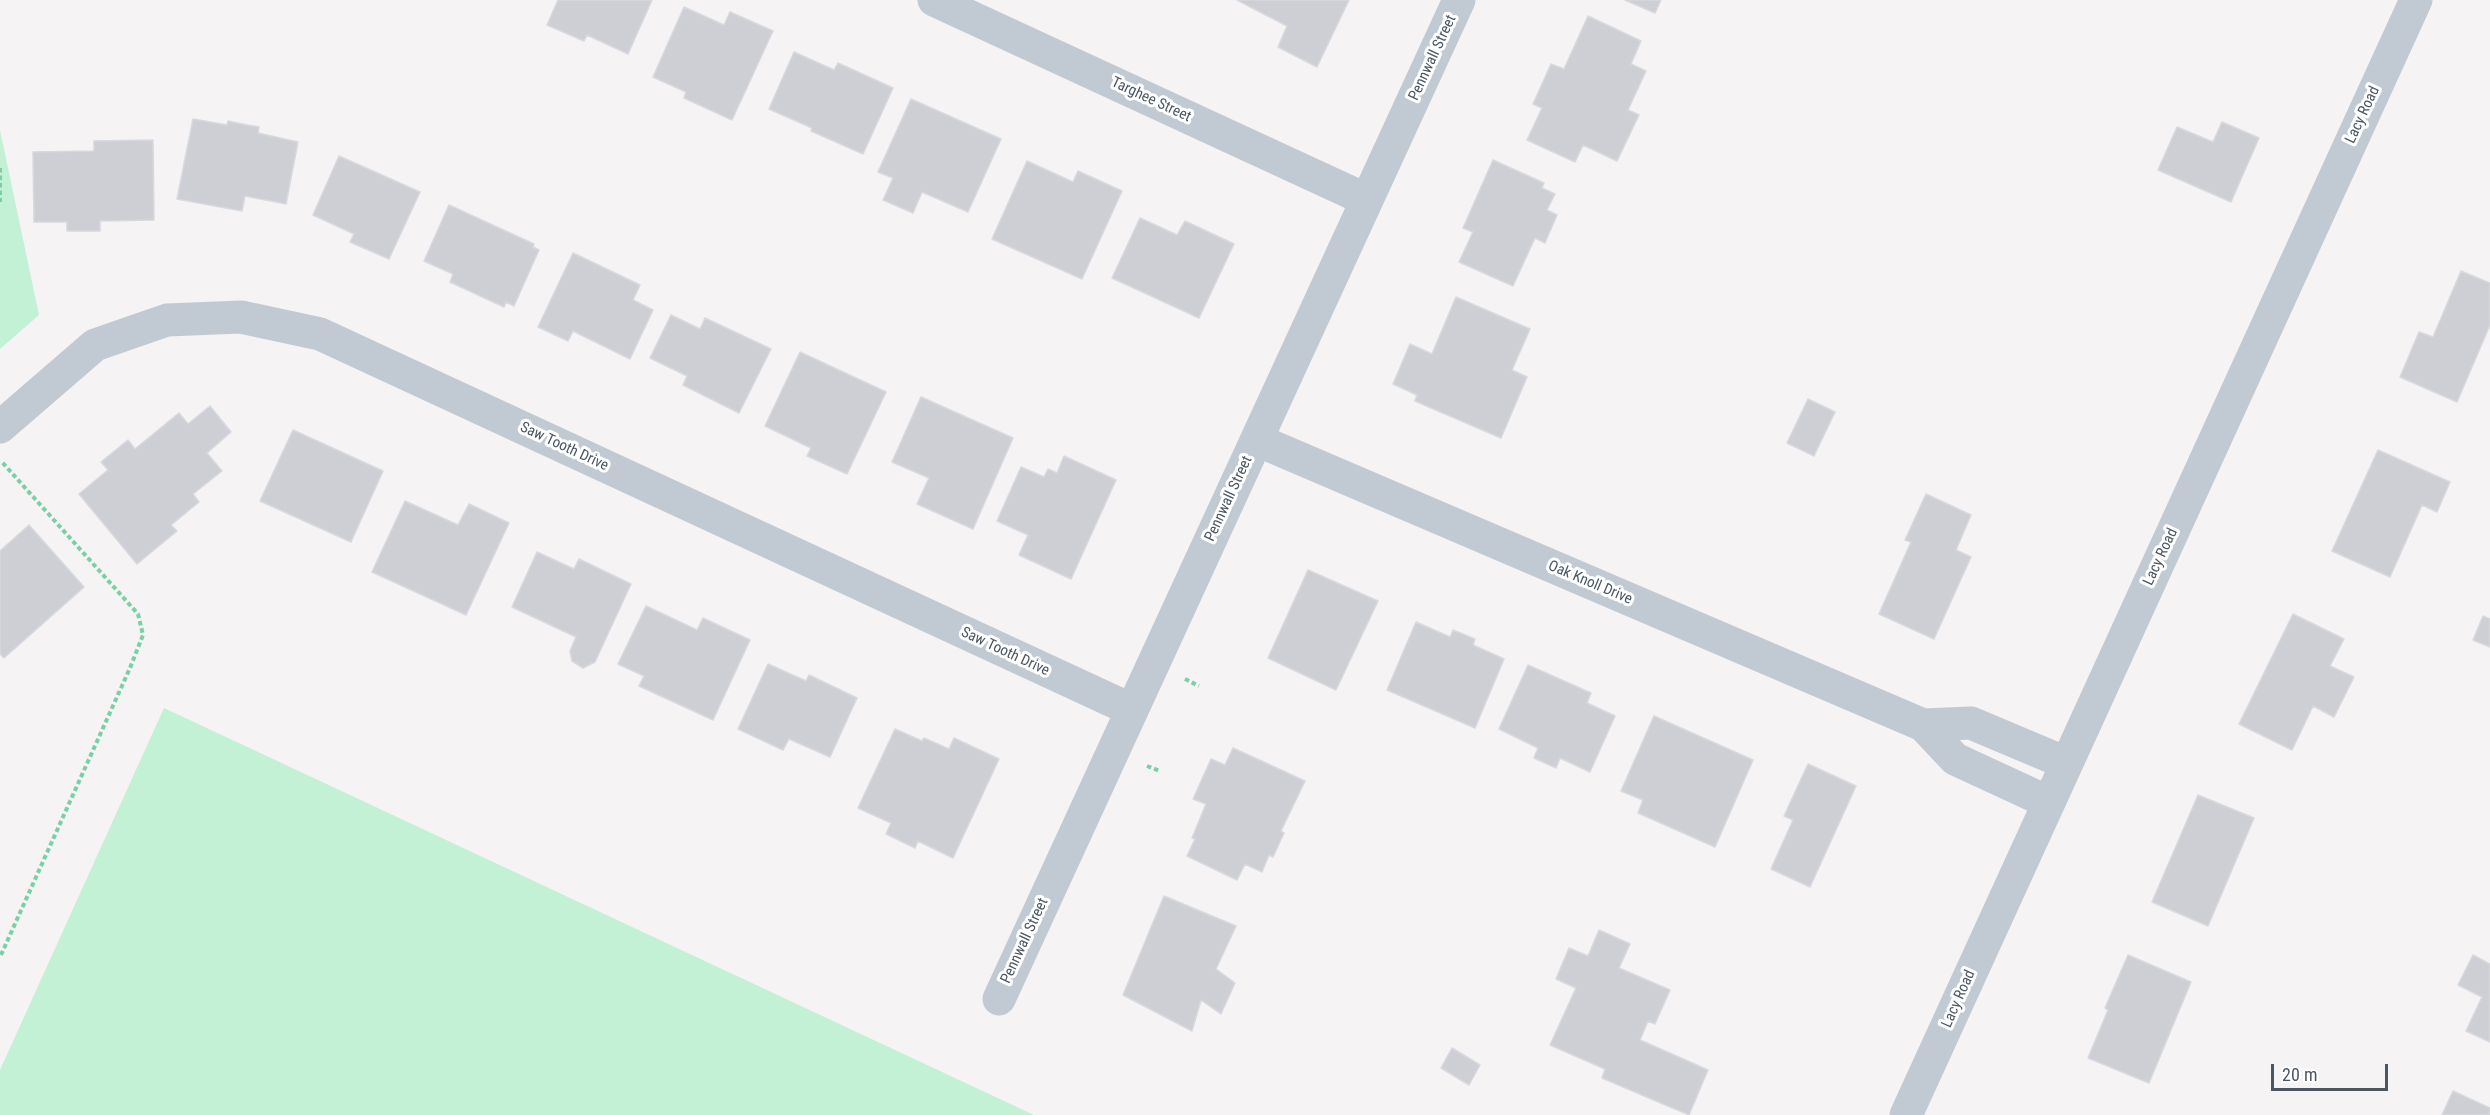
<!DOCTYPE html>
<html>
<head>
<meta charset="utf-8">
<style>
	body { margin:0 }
	#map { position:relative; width:2490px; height:1115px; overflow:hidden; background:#f5f3f3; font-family:"Roboto Condensed",sans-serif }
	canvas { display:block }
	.scale { position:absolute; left:2271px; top:1064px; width:117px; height:27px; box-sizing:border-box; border:3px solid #4a5661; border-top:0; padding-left:8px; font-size:18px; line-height:21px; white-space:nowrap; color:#4a5661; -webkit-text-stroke:4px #fff; paint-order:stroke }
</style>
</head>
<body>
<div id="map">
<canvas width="2490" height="1115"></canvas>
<div class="scale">20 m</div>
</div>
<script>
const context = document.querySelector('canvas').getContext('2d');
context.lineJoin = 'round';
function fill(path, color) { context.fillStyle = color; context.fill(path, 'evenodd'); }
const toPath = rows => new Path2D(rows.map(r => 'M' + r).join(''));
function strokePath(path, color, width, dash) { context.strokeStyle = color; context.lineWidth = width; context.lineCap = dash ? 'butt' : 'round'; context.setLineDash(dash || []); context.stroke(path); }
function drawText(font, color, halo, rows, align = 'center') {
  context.font = font + ' "Roboto Condensed",sans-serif'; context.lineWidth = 6; context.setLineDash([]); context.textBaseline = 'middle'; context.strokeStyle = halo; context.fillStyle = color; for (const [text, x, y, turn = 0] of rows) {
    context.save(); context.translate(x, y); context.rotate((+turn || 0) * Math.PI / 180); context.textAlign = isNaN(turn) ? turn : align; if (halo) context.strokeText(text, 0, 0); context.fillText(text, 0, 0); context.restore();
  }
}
const green = toPath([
	[0,130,39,315,0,349],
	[164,708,1034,1115,0,1115,0,1070]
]);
const building = toPath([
	[558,0,652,0,628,54,587,35,584,41,547,25,558,0],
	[1237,0,1349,0,1317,67,1278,47,1287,26,1237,0],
	[1625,0,1661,0,1655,13,1625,0],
	[684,7,724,25,730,12,773,31,732,120,684,98,686,92,653,77,684,7],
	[1588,16,1641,41,1631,64,1646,71,1628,110,1639,115,1617,161,1583,145,1575,162,1527,140,1542,108,1533,104,1551,64,1564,69,1588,16],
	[794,52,834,70,838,63,893,88,863,154,811,131,812,128,769,109,794,52],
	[911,99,1001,139,968,212,922,192,913,213,883,200,893,178,878,172,911,99],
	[193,119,227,125,228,121,247,125,259,127,258,133,298,142,286,204,245,196,242,211,177,199,193,119],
	[2222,122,2259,138,2231,202,2158,170,2177,127,2213,142,2222,122],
	[153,140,154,220,100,221,100,231,67,231,67,222,34,222,33,152,94,151,94,141,153,140],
	[339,156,420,192,389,259,350,242,354,234,313,215,339,156],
	[1493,160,1544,183,1542,188,1555,194,1547,210,1557,215,1545,243,1535,238,1513,286,1459,262,1473,232,1463,228,1493,160],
	[1027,161,1073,182,1078,171,1122,191,1082,279,992,239,1027,161],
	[449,205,534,244,533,247,539,250,514,306,506,302,504,307,450,282,453,274,424,261,449,205],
	[1140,218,1177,235,1185,221,1234,244,1199,318,1112,278,1140,218],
	[573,253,640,285,633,300,653,310,630,359,573,331,568,341,538,327,573,253],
	[2461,271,2490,283,2490,325,2457,402,2400,377,2419,332,2433,337,2461,271],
	[1456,297,1530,329,1512,370,1527,377,1501,438,1415,401,1417,395,1393,384,1410,344,1432,354,1456,297],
	[671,315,700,329,705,318,771,349,739,413,683,385,687,376,650,358,671,315],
	[800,352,886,392,847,474,807,456,811,448,765,426,800,352],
	[921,397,1013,438,973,529,917,504,929,478,892,462,921,397],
	[1808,399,1835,412,1814,456,1787,443,1808,399],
	[210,406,231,432,207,453,222,471,193,494,199,502,171,525,177,531,137,564,79,494,108,470,101,462,128,440,135,449,179,413,188,424,210,406],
	[293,430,383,471,351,542,260,501,293,430],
	[2378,450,2450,482,2437,512,2422,505,2390,577,2332,551,2378,450],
	[1064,456,1116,480,1071,579,1019,555,1028,535,997,521,1021,467,1044,477,1048,469,1057,473,1064,456],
	[1926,494,1971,515,1956,550,1971,557,1934,639,1879,614,1911,542,1905,540,1926,494],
	[405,501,458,525,469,504,509,523,466,615,372,572,405,501],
	[29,525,84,587,4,658,0,654,0,551,29,525],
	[537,552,574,569,579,559,631,584,595,662,583,668,572,661,570,651,576,637,512,607,537,552],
	[1308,570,1378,601,1336,690,1268,658,1308,570],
	[646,606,697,630,703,618,750,640,713,720,639,686,644,676,618,664,646,606],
	[2293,614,2344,639,2330,666,2354,677,2334,717,2313,706,2292,750,2239,724,2293,614],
	[2483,616,2490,619,2490,647,2473,640,2483,616],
	[1416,622,1450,637,1453,630,1475,639,1473,645,1504,659,1475,728,1387,690,1416,622],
	[768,664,806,681,809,675,857,698,830,757,789,739,783,750,738,729,768,664],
	[1528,665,1591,693,1587,703,1615,716,1590,772,1560,758,1556,768,1534,758,1538,748,1499,729,1528,665],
	[1654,716,1753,760,1715,847,1638,813,1643,800,1621,791,1654,716],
	[895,729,922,741,924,738,949,749,954,738,999,759,953,858,918,841,915,848,886,834,891,823,858,808,895,729],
	[1233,748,1305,781,1281,831,1284,833,1273,857,1269,855,1262,872,1245,864,1237,880,1187,856,1195,839,1192,838,1206,804,1193,799,1211,759,1225,765,1233,748],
	[1808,764,1856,786,1810,887,1771,869,1793,820,1784,816,1808,764],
	[2198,795,2254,818,2208,926,2152,902,2198,795],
	[1164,896,1236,926,1216,969,1235,983,1221,1014,1201,1000,1192,1031,1123,995,1164,896],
	[1599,930,1630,944,1619,968,1670,990,1655,1024,1648,1021,1640,1040,1708,1070,1689,1115,1602,1078,1605,1069,1550,1045,1576,988,1556,979,1569,948,1588,956,1599,930],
	[2128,955,2191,982,2149,1083,2088,1058,2108,1010,2105,1008,2128,955],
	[2473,955,2490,964,2490,1042,2466,1031,2482,997,2458,985,2473,955],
	[1452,1048,1480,1065,1469,1085,1441,1068,1452,1048],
	[2453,1091,2490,1108,2490,1115,2442,1115,2453,1091]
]);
const path = toPath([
	[0,168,0,202],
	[1185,679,1199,686],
	[1147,766,1160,771],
	[1,955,130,668,143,635,138,614,2,462]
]);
const minor = toPath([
	[934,0,1367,200],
	[0,427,95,345,167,320,241,317,320,334,1132,710],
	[1257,440,1923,725,1955,759,2048,802],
	[1923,725,1971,723,2066,763],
	[999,999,1459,0]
]);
const tertiary = toPath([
	[1906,1115,2416,0]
]);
const streetNames = [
	["Pennwall Street",1433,58,-65],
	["Targhee Street",1151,100,25],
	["Lacy Road",2363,115,-65],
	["Saw Tooth Drive",564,447,25],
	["Pennwall Street",1229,499,-65],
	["Lacy Road",2161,557,-65],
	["Oak Knoll Drive",1590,583,23],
	["Saw Tooth Drive",1005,652,25],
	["Pennwall Street",1025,941,-65],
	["Lacy Road",1959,999,-66]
];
fill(green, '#c3f1d5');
fill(building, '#cdcfd5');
strokePath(building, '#d7d9de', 1.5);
strokePath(path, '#7ad0a6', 4, [4.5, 3]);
strokePath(minor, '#c1cad2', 33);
strokePath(tertiary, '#c1cad2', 33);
drawText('15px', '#4a5661', '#fff', streetNames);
</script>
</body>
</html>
